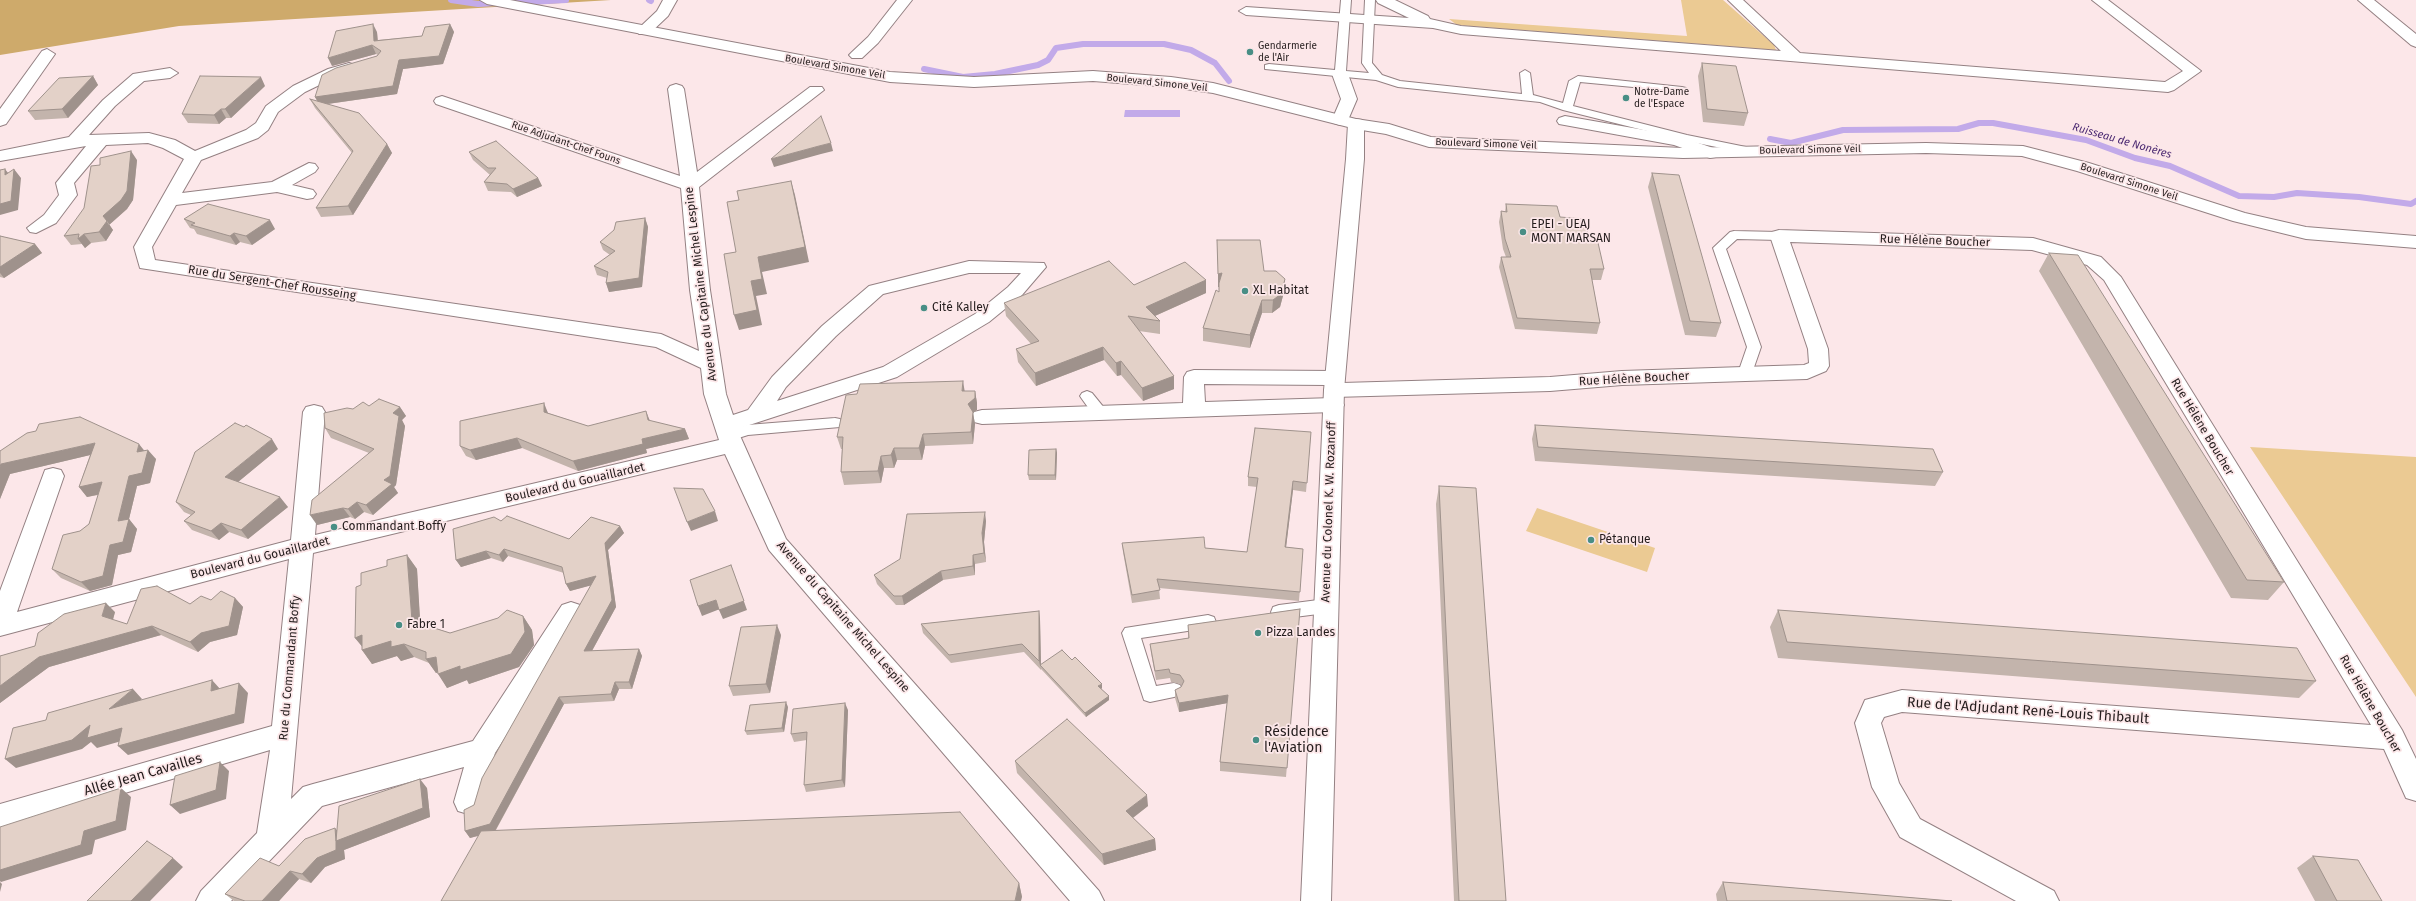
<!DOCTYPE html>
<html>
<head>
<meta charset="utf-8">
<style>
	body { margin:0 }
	canvas { display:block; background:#fce7e9 }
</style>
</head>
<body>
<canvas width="2416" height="901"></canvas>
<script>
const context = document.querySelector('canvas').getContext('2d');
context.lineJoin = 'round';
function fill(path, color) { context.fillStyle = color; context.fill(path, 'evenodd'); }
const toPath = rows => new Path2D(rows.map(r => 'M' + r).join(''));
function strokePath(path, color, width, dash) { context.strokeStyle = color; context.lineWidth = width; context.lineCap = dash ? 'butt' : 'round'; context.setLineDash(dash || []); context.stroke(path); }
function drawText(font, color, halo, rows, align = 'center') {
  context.font = font + ' "Fira Sans",sans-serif'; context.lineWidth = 3.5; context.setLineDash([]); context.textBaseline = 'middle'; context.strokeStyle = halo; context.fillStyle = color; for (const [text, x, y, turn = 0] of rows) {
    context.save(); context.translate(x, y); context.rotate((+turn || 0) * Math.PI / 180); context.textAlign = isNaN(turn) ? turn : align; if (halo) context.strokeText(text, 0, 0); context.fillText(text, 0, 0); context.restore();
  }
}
const green = toPath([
	[1681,0,1723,0,1774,45,1776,50,1457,25,1449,19,1687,36],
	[2250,447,2416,457,2416,697],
	[1537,508,1655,548,1647,572,1526,531]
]);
const forest = toPath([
	[0,0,611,0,179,26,0,55]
]);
const water = toPath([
	[1125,110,1180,110,1180,117,1124,117]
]);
const stream = toPath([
	[451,0,478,4,496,3],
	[649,0,651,1],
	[511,3,566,0],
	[924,69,963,77,995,74,1038,65,1048,60,1056,48,1083,44,1164,44,1191,50,1215,63,1229,81],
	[1770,139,1791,143,1843,130,1958,129,1979,123,1993,123,2086,140,2135,158,2170,166,2239,196,2274,197,2297,193,2359,197,2411,204,2416,201]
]);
const service = toPath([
	[1341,0,1351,0,1346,71,1369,73,1362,63,1365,0,1375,0,1372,63,1382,75,1400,81,1522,94,1520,73,1525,70,1530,73,1533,95,1563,103,1569,81,1578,76,1682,87,1686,88,1686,92,1580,82,1573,106,1687,135,1751,148,1757,151,1751,154,1687,141,1563,110,1540,102,1398,87,1376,80,1265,69,1265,65,1269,64,1335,70,1341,0],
	[1734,231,1779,232,1785,236,1779,240,1737,239,1726,249,1761,347,1752,373,1745,378,1738,373,1747,347,1713,248,1730,232,1734,231],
	[1087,391,1092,393,1105,409,1107,413,1105,417,1095,417,1082,399,1080,396,1082,393,1087,391],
	[835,418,840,419,842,423,840,427,748,435,729,441,724,440,722,436,724,432,747,425,835,418],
	[1326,599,1332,601,1334,606,1332,611,1326,613,1279,619,1273,617,1271,612,1273,607,1279,605,1326,599],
	[1208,615,1214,617,1216,622,1214,627,1141,638,1156,686,1174,683,1180,685,1183,690,1180,695,1174,697,1150,702,1144,700,1122,633,1125,628,1208,615]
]);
const minor = toPath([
	[663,0,677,0,668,16,649,34,639,34,637,31,639,28,657,11,663,0],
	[897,0,912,0,878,43,862,58,852,58,849,55,852,52,868,37,897,0],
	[1376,0,1395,0,1428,16,1430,19,1461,26,1781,51,1728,0,1743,0,1800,53,2165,82,2183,71,2092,0,2108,0,2201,71,2174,90,2168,92,1461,34,1433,28,1246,15,1239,11,1246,7,1409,18,1378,3,1376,0],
	[2358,0,2374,0,2416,34,2416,47,2411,45,2358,0],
	[47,49,55,54,6,124,0,126,0,109,42,51,47,49],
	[349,63,355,65,357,68,355,71,340,75,305,92,278,112,268,130,258,138,201,160,182,193,272,182,309,163,315,164,318,168,315,172,292,185,313,190,316,194,313,198,307,199,277,192,176,205,152,247,155,260,661,334,699,351,690,290,681,188,436,104,434,101,436,98,442,96,448,98,680,176,668,89,670,86,676,84,682,86,684,89,697,172,810,87,822,87,824,90,699,187,710,290,726,394,733,415,748,410,772,377,822,326,869,286,969,261,1044,263,1046,267,1022,295,989,322,897,377,737,429,786,539,1099,891,1104,901,1070,901,769,550,725,454,313,553,291,799,303,787,313,784,473,741,562,605,571,602,580,605,583,612,580,619,495,753,478,811,468,814,458,811,454,802,464,767,322,806,231,901,196,901,201,891,257,833,270,750,0,830,0,804,272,726,289,559,0,636,0,591,45,470,53,468,61,470,64,476,17,612,291,540,303,412,306,407,314,405,322,407,325,412,315,535,719,440,704,394,701,368,656,347,140,268,134,247,184,159,163,148,148,143,106,145,74,183,77,195,56,223,36,233,30,232,27,228,44,215,59,195,56,183,86,146,0,161,0,151,69,137,103,100,133,74,170,68,178,73,170,78,144,81,115,106,89,135,149,133,175,140,195,151,246,130,256,123,266,106,293,86,328,69,349,63],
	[969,273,1021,273,1008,287,975,314,883,367,777,401,786,387,836,336,883,294,969,273],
	[1340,69,1348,74,1357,99,1348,120,1346,123,1340,125,1334,123,1332,120,1341,99,1332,74,1340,69],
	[1565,116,1678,136,1716,149,1719,153,1716,157,1710,158,1674,145,1559,124,1557,121,1559,118,1565,116],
	[1779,230,2033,238,2101,257,2121,277,2402,730,2416,759,2416,801,2406,798,2384,749,1902,712,1884,717,1881,723,1899,783,1920,819,2054,891,2059,901,2016,901,1900,837,1872,787,1855,723,1865,700,1902,690,2371,725,2104,280,2087,265,2032,250,1790,242,1828,349,1829,366,1826,371,1807,379,1622,385,1550,391,1334,397,1327,395,1324,390,1327,385,1204,384,1205,402,1333,398,1341,400,1344,405,1341,410,1333,412,982,424,974,422,971,417,974,412,982,410,1183,403,1184,377,1187,372,1194,370,1335,371,1342,373,1345,378,1342,383,1550,377,1622,371,1804,365,1809,363,1808,349,1770,236,1772,232,1779,230]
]);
const tertiary = toPath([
	[1356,119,1362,120,1364,124,1364,159,1344,390,1331,901,1301,901,1324,390,1346,159,1348,124,1350,120,1356,119]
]);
const secondary = toPath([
	[480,0,510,0,890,72,974,77,1093,71,1171,77,1213,83,1356,119,1389,124,1431,137,1683,148,1926,143,2023,146,2089,163,2245,213,2306,227,2416,236,2416,248,2306,239,2233,221,2077,171,2022,156,1926,153,1683,158,1429,147,1386,134,1356,129,1213,93,1171,87,1093,81,974,87,890,82,487,4,480,0]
]);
const wall = toPath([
	[450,24,454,32,443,64,403,69,397,94,328,104,387,144,392,153,353,215,321,217,316,208,352,153,315,108,310,99,317,101,315,97,378,55,376,54,332,66,377,32,378,40,422,36],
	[1702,63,1748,113,1744,126,1703,122,1698,76],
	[93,76,98,85,68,118,35,120,28,111],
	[265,86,231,118,226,118,219,124,188,123,182,114],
	[469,152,538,178,542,186,517,197,511,192,488,191,484,182,490,175,473,160],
	[137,160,133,200,127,209,109,225,113,230,106,241,91,243,85,248,82,244,71,245,64,236],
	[1652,173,1721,323,1716,337,1685,335,1648,187],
	[1506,204,1560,217,1588,234,1604,269,1601,280,1592,280,1600,323,1597,334,1515,329,1499,267,1501,257,1506,257,1503,249,1499,222,1501,211,1505,212],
	[645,218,648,227,642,287,609,292,606,283,607,278,597,275,594,266,610,255,603,250,600,242],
	[184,219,275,229,252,245,240,242,236,245,197,234,194,229,190,228],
	[0,236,35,244,42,253,4,278,0,277],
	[1217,240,1264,271,1285,279,1284,292,1280,307,1272,313,1262,313,1250,348,1203,341,1203,328,1219,292],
	[2049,253,2284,582,2268,600,2231,598,2039,271],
	[1206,280,1206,293,1155,316,1160,321,1160,334,1139,331,1174,376,1174,389,1143,401,1121,375,1117,376,1104,360,1036,386,1018,362,1016,349,1031,344,1006,316,1004,303,1134,285],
	[975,391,977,403,977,410,973,413,975,424,973,444,925,446,922,460,897,460,894,468,884,468,881,483,844,485,841,472,842,449,841,449,837,437,857,394],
	[369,406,400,407,406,416,402,420,405,426,396,485,394,487,398,493,373,515,364,512,355,519,350,517,317,525,369,453,331,438,325,428,353,409],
	[548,413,588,426,650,421,685,429,689,439,646,449,647,453,578,471,522,448,476,460,466,456,460,446],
	[1535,425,1943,472,1935,486,1535,461,1532,439],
	[1311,432,1306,492,1293,490,1286,547,1303,549,1299,601,1159,588,1160,599,1132,603,1123,552,1122,543,1205,548,1247,552,1257,487,1248,486,1248,477],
	[278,449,238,482,288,507,248,539,229,532,219,540,192,530,184,521,191,515,184,512,176,502],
	[1056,449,1057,453,1056,480,1029,480,1028,475],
	[0,451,144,451,156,459,150,483,137,486,129,519,137,529,131,552,118,555,112,585,90,591,61,578,52,569,80,531,89,524,98,495,87,497,79,487,90,455,10,474,0,499],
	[1439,486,1506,901,1454,901,1436,504],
	[501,521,569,539,620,526,624,533,608,550,616,607,592,651,639,649,642,656,632,689,619,689,614,701,564,704,496,830,1019,883,1022,897,478,836,470,838,465,831,474,805,591,585,570,591,566,584,564,573,508,556,503,562,491,558,461,567,456,560],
	[986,521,984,542,986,562,975,564,975,575,943,580,904,605,896,605,877,584,874,575],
	[407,555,417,569,420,623,450,633,523,616,532,630,534,645,519,667,469,684,467,680,447,688,438,672,436,673,429,663,414,657,401,661,397,656,372,664,362,650,362,646,355,638,361,585,387,566],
	[235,598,243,607,237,635,210,642,198,652,161,635,49,667,0,703,0,656,35,646,115,612,113,620,127,624,190,604,211,600],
	[1300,609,1286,777,1220,771,1220,762,1227,703,1179,712,1175,698,1175,690,1181,687,1182,686,1180,684,1171,682,1170,678,1156,680,1151,653,1150,644,1188,638,1188,625],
	[1778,610,2316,681,2299,698,1778,658,1770,627],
	[1039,611,1040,619,1041,665,1072,660,1102,688,1101,689,1109,696,1109,700,1086,717,1041,669,1041,670,1024,652,951,663,923,633,921,624],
	[781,635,770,693,733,696,729,686],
	[788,707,784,732,747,735,745,731],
	[848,710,845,787,806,792,804,785,807,740,794,742,791,734],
	[1015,761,1148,806,1133,818,1155,839,1156,850,1104,865,1017,773],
	[427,788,430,817,344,850,345,859,325,867,311,883,299,879,279,901,234,901,225,894,279,866,337,830],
	[2313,856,2382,901,2315,901,2297,868],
	[1723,882,1952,901,1717,901,1716,894]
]);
const shadedWall = toPath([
	[373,24,377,32,378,49,374,41],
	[450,24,454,32,443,64,403,69,397,94,320,105,315,97,399,60],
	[372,45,376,54,332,66,328,58],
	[93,76,98,85,68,118,62,109],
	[261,77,265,86,231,118,225,109],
	[221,109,226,118,219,124,214,115],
	[831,143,833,151,821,154,774,167,771,159,819,146],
	[387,144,392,153,353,215,348,206],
	[131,151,137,160,133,200,127,209,109,225,103,216],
	[5,169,12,178,5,175],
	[14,169,21,178,18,210,0,215,0,204],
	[538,178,542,186,517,197,513,189],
	[791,181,795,195,809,262,762,272,767,294,756,296,762,325,739,330,734,315,751,281,758,257],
	[645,218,648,227,642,287,609,292,606,283],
	[270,220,275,229,252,245,246,236],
	[107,221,113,230,106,241,99,232],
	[234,233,240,242,236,245,230,236],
	[84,234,91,243,85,248,78,239],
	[35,244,42,253,4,278,0,273,0,267],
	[1222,273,1219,287,1218,287,1218,274],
	[1285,279,1284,292,1280,307,1272,313,1273,300],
	[1206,280,1206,293,1148,319,1146,307],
	[1262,300,1262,313,1250,348,1250,335],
	[1103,347,1104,360,1036,386,1035,373],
	[1121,361,1121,375,1117,376,1116,363],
	[1174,376,1174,389,1143,401,1142,388],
	[963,381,965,393,962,391],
	[975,391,977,403,977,410,973,413,975,424,973,444,968,404],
	[544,403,548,413,549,422,544,412],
	[400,407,406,416,402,420,405,426,396,485,394,487,398,493,373,515,366,505,384,480,393,413],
	[646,411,650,421,648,420],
	[685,429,689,439,646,449,647,453,578,471,573,461,642,439],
	[923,434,925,446,922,460,919,448],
	[517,438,522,448,476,460,470,450],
	[272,439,278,449,232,487,225,477],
	[95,443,103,452,10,474,0,499,0,467,1,464],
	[139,444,147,454,137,452],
	[894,448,897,460,894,468,891,455],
	[1056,449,1057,453,1056,480,1055,475],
	[148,450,156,459,150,483,137,486,129,519,137,529,131,552,118,555,112,585,90,591,81,582,110,545,118,521,129,476],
	[881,456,884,468,881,483,878,471],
	[1293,481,1293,490,1285,556,1285,547],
	[102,482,110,492,87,497,79,487],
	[280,497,288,507,248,539,241,530],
	[357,502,364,512,355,519,348,509],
	[343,508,350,517,317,525,310,515],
	[715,511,718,521,691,531,687,522],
	[985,512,986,521,984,542,986,562,984,553,982,533],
	[221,523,229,532,219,540,211,531],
	[620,526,624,533,608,550,616,607,588,658,584,651,605,543],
	[504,549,508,556,503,562,499,555],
	[486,551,491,558,461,567,456,560],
	[407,555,417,569,421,634,412,621],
	[973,555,975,564,975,575,973,566],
	[731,565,747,610,723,619,719,610],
	[941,571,943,580,904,605,902,596],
	[596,576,600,583,570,591,566,584],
	[235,598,243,607,237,635,210,642,198,652,190,642],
	[716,600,720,609,702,616,698,606],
	[106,603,115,612,111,626,102,616],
	[1039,611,1040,619,1041,666,1040,665,1041,670,1039,661],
	[523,616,532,630,534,645,519,667,469,684,467,680,447,688,438,674,460,666],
	[777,625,781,635,770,693,766,684],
	[152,626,161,635,49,667,0,703,0,686,39,657],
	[362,635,404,644,414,657,401,661,397,656,372,664,362,650,364,649,355,638],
	[639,649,642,656,632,689,629,682],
	[436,657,446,670,436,673,426,659],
	[212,680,221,690,211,691],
	[615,682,619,689,614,701,611,694],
	[239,683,248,693,244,723,128,755,118,746],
	[1102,684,1102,688,1099,691,1098,686],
	[133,689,142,699,119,719,109,709],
	[1228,695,1228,703,1179,712,1179,703],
	[1109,696,1109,700,1086,717,1085,713],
	[559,697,564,704,495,831,470,838,465,831],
	[786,702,788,707,784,732,782,728],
	[845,703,848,710,845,787,842,780],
	[90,725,122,728,132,738,97,748,91,742,82,749,16,768,5,759],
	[220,762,229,771,226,799,180,814,170,805],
	[420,779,427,788,430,817,344,850,345,859,325,867,311,883,302,874,317,858,336,841,335,828,343,837],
	[121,788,131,797,126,830,95,840,92,854,1,882,0,881,0,870],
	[1147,795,1148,806,1126,823,1126,811],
	[1155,839,1156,850,1104,865,1102,854],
	[173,858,183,867,150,901,131,901],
	[290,871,299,879,279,901,262,901],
	[0,882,2,884,0,892],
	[1019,883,1022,897,1021,901,1015,901]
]);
const building = toPath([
	[373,24,374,41,422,36,425,27,450,24,439,56,399,60,393,86,315,97,322,75,336,68,377,56,381,51,372,45,328,58,336,31,373,24],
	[1702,63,1736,66,1748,113,1707,109,1702,63],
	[93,76,62,109,28,111,59,78,93,76],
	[200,76,261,77,225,109,221,109,214,115,182,114,200,76],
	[310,99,359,113,387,144,348,206,316,208,353,151,310,99],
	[821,116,831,143,819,146,771,159,821,116],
	[496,141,538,178,513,189,507,184,484,182,496,168,488,168,469,152,496,141],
	[131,151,127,191,121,200,103,216,107,221,99,232,84,234,78,239,79,234,64,236,84,208,91,166,100,165,100,158,131,151],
	[5,169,5,175,14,169,11,201,0,204,0,170,5,169],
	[1652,173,1679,175,1721,323,1690,321,1652,173],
	[791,181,805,247,758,257,762,279,751,281,757,310,734,315,724,254,736,252,727,202,739,200,737,191,791,181],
	[208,204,270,220,246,236,234,233,230,236,191,225,195,223,184,219,208,204],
	[1506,204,1557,206,1560,217,1585,219,1588,234,1596,234,1604,269,1590,269,1600,323,1517,318,1501,257,1511,257,1505,239,1501,211,1507,212,1506,204],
	[645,218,639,278,606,283,608,272,594,266,615,251,600,242,614,230,616,222,645,218],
	[0,236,35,244,0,267,0,236],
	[1217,240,1260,240,1264,271,1276,271,1285,279,1281,294,1273,300,1262,300,1250,335,1203,328,1216,290,1219,292,1219,283,1222,273,1218,274,1217,240],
	[2049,253,2078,255,2284,582,2247,580,2049,253],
	[1109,261,1134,285,1185,262,1206,280,1146,307,1160,321,1128,316,1174,376,1142,388,1121,361,1116,363,1103,347,1035,373,1016,349,1039,341,1004,303,1109,261],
	[963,381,962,391,975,391,975,398,968,404,973,412,971,432,923,434,919,448,894,448,891,455,881,456,878,471,841,472,843,437,837,437,846,395,857,394,860,384,963,381],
	[379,399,400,407,393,413,399,416,390,476,384,480,392,484,366,505,357,502,348,509,343,508,310,515,312,500,374,449,325,428,324,413,347,408,353,409,363,402,369,406,379,399],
	[544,403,544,412,588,426,646,411,648,420,685,429,642,439,643,444,573,461,517,438,470,450,460,446,460,421,544,403],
	[80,417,139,444,137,452,148,450,142,473,129,476,118,521,129,519,123,542,110,545,103,576,81,582,52,569,63,535,80,531,89,524,102,482,79,487,95,443,1,464,0,467,0,451,27,433,36,431,39,424,80,417],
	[235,423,244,427,246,425,272,439,225,477,280,497,241,530,221,523,211,531,184,521,195,512,176,502,195,452,235,423],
	[1535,425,1933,449,1943,472,1538,447,1535,425],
	[1255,428,1311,432,1307,483,1293,481,1285,547,1303,549,1300,592,1157,579,1160,590,1132,595,1122,543,1204,537,1205,548,1247,552,1258,478,1248,477,1255,428],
	[1056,449,1055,475,1028,475,1029,450,1056,449],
	[1439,486,1476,488,1506,901,1459,901,1439,486],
	[674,488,703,489,715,511,687,522,674,488],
	[985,512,982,533,984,553,973,555,973,566,941,571,902,596,894,596,874,575,900,559,907,514,985,512],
	[507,516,569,539,591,517,620,526,605,543,612,600,584,651,639,649,629,682,615,682,611,694,559,697,490,824,465,831,464,810,474,805,482,778,596,576,566,584,562,567,504,549,499,555,486,551,456,560,453,529,494,517,501,521,507,516],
	[407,555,412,621,450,633,498,618,507,610,523,616,525,632,511,654,460,670,460,666,438,674,436,657,426,659,426,652,404,644,391,647,391,641,362,650,362,635,355,638,356,587,361,585,361,573,387,566,387,560,407,555],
	[731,565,744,601,719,610,716,600,698,606,690,580,731,565],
	[157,586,190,604,201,596,211,600,221,591,235,598,229,626,201,633,190,642,152,626,39,657,0,686,0,656,35,646,38,633,64,614,106,603,102,616,127,624,141,589,157,586],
	[1300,609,1287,768,1220,762,1228,695,1179,703,1175,690,1181,687,1184,681,1180,675,1170,673,1169,669,1155,671,1150,644,1189,638,1188,625,1300,609],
	[1778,610,2297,648,2316,681,1787,642,1778,610],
	[1039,611,1039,661,1022,644,949,655,921,624,1039,611],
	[777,625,766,684,729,686,741,627,777,625],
	[1062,650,1072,660,1075,657,1102,684,1098,686,1109,696,1085,713,1040,665,1062,650],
	[212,680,211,691,239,683,235,714,118,746,122,728,87,738,90,725,72,740,5,759,13,728,46,720,48,713,133,689,109,709,212,680],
	[786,702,782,728,745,731,750,705,786,702],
	[845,703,842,780,804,785,807,732,791,734,793,709,845,703],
	[1067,719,1147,795,1126,811,1155,839,1102,854,1015,761,1067,719],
	[220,762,216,790,170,805,175,776,220,762],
	[420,779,423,808,336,841,336,850,317,858,302,874,290,871,262,901,245,901,225,894,260,858,279,866,305,839,335,828,336,841,339,806,420,779],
	[121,788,116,821,84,831,81,845,0,870,0,827,121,788],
	[960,812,1019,883,1015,901,441,901,481,831,960,812],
	[147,841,173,858,131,901,87,901,147,841],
	[2313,856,2358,860,2382,901,2337,901,2313,856],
	[1723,882,1952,901,1727,901,1723,882]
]);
const markers = [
	[1250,52,4,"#488e85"],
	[1626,98,4,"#488e85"],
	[1523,232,4,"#488e85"],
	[1245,291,4,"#488e85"],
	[924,308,4,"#488e85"],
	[334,527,4,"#488e85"],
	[1591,540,4,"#488e85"],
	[399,625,4,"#488e85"],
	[1258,633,4,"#488e85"],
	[1256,740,4,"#488e85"]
];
const farPoinames = [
	["Gendarmerie",1258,46],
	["de l'Air",1258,58],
	["Notre-Dame",1634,92],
	["de l'Espace",1634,104]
];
const farStreetnames = [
	["Boulevard Simone Veil",835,67,10],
	["Boulevard Simone Veil",1157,83,6],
	["Rue Adjudant-Chef Founs",566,143,19],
	["Boulevard Simone Veil",1486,144,2],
	["Boulevard Simone Veil",1810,150,-1],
	["Boulevard Simone Veil",2129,182,18]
];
const farWaternames = [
	["Ruisseau de Nonères",2122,141,16]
];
const poiNames = [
	["EPEI - UEAJ",1531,225],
	["MONT MARSAN",1531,239],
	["XL Habitat",1253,291],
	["Cité Kalley",932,308],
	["Commandant Boffy",342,527],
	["Pétanque",1599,540],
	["Fabre 1",407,625],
	["Pizza Landes",1266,633]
];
const streetNames = [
	["Rue Hélène Boucher",1935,241,2],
	["Rue du Sergent-Chef Rousseing",272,283,9],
	["Avenue du Capitaine Michel Lespine",701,284,-97],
	["Rue Hélène Boucher",1634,379,-3],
	["Rue Hélène Boucher",2202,427,59],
	["Boulevard du Gouaillardet",575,483,-13],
	["Avenue du Colonel K. W. Rozanoff",1329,512,-88],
	["Boulevard du Gouaillardet",260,558,-14],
	["Avenue du Capitaine Michel Lespine",843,617,49],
	["Rue du Commandant Boffy",290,668,-85],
	["Rue Hélène Boucher",2370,704,60]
];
const nearStreetnames = [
	["Rue de l'Adjudant René-Louis Thibault",2028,711,4],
	["Allée Jean Cavailles",143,775,-16]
];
const nearPoinames = [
	["Résidence",1264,732],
	["l'Aviation",1264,748]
];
fill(green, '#ebca93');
fill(forest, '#ceaa6b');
fill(water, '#c2aae9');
strokePath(stream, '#c2aae9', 6);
strokePath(service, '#948183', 2);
strokePath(minor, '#948183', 2);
strokePath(tertiary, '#948183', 2);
strokePath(secondary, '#948183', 2);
fill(service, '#fff');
fill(minor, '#fff');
fill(tertiary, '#fff');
fill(secondary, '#fff');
fill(wall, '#c3b4ac');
fill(shadedWall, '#9f928c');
fill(building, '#e3d1c8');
strokePath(building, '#9f928c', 1);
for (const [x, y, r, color] of markers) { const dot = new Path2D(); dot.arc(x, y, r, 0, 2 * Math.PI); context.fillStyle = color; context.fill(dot); strokePath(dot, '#fce7e9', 1.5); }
drawText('10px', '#241d1d', '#fce7e9', farPoinames, 'left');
drawText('10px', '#241d1d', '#fce7e9', farStreetnames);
drawText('italic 11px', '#4a2871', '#fce7e9', farWaternames);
drawText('12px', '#241d1d', '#fce7e9', poiNames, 'left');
drawText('12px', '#241d1d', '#fce7e9', streetNames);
drawText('14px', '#241d1d', '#fce7e9', nearStreetnames);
drawText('14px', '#241d1d', '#fce7e9', nearPoinames, 'left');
</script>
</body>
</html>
